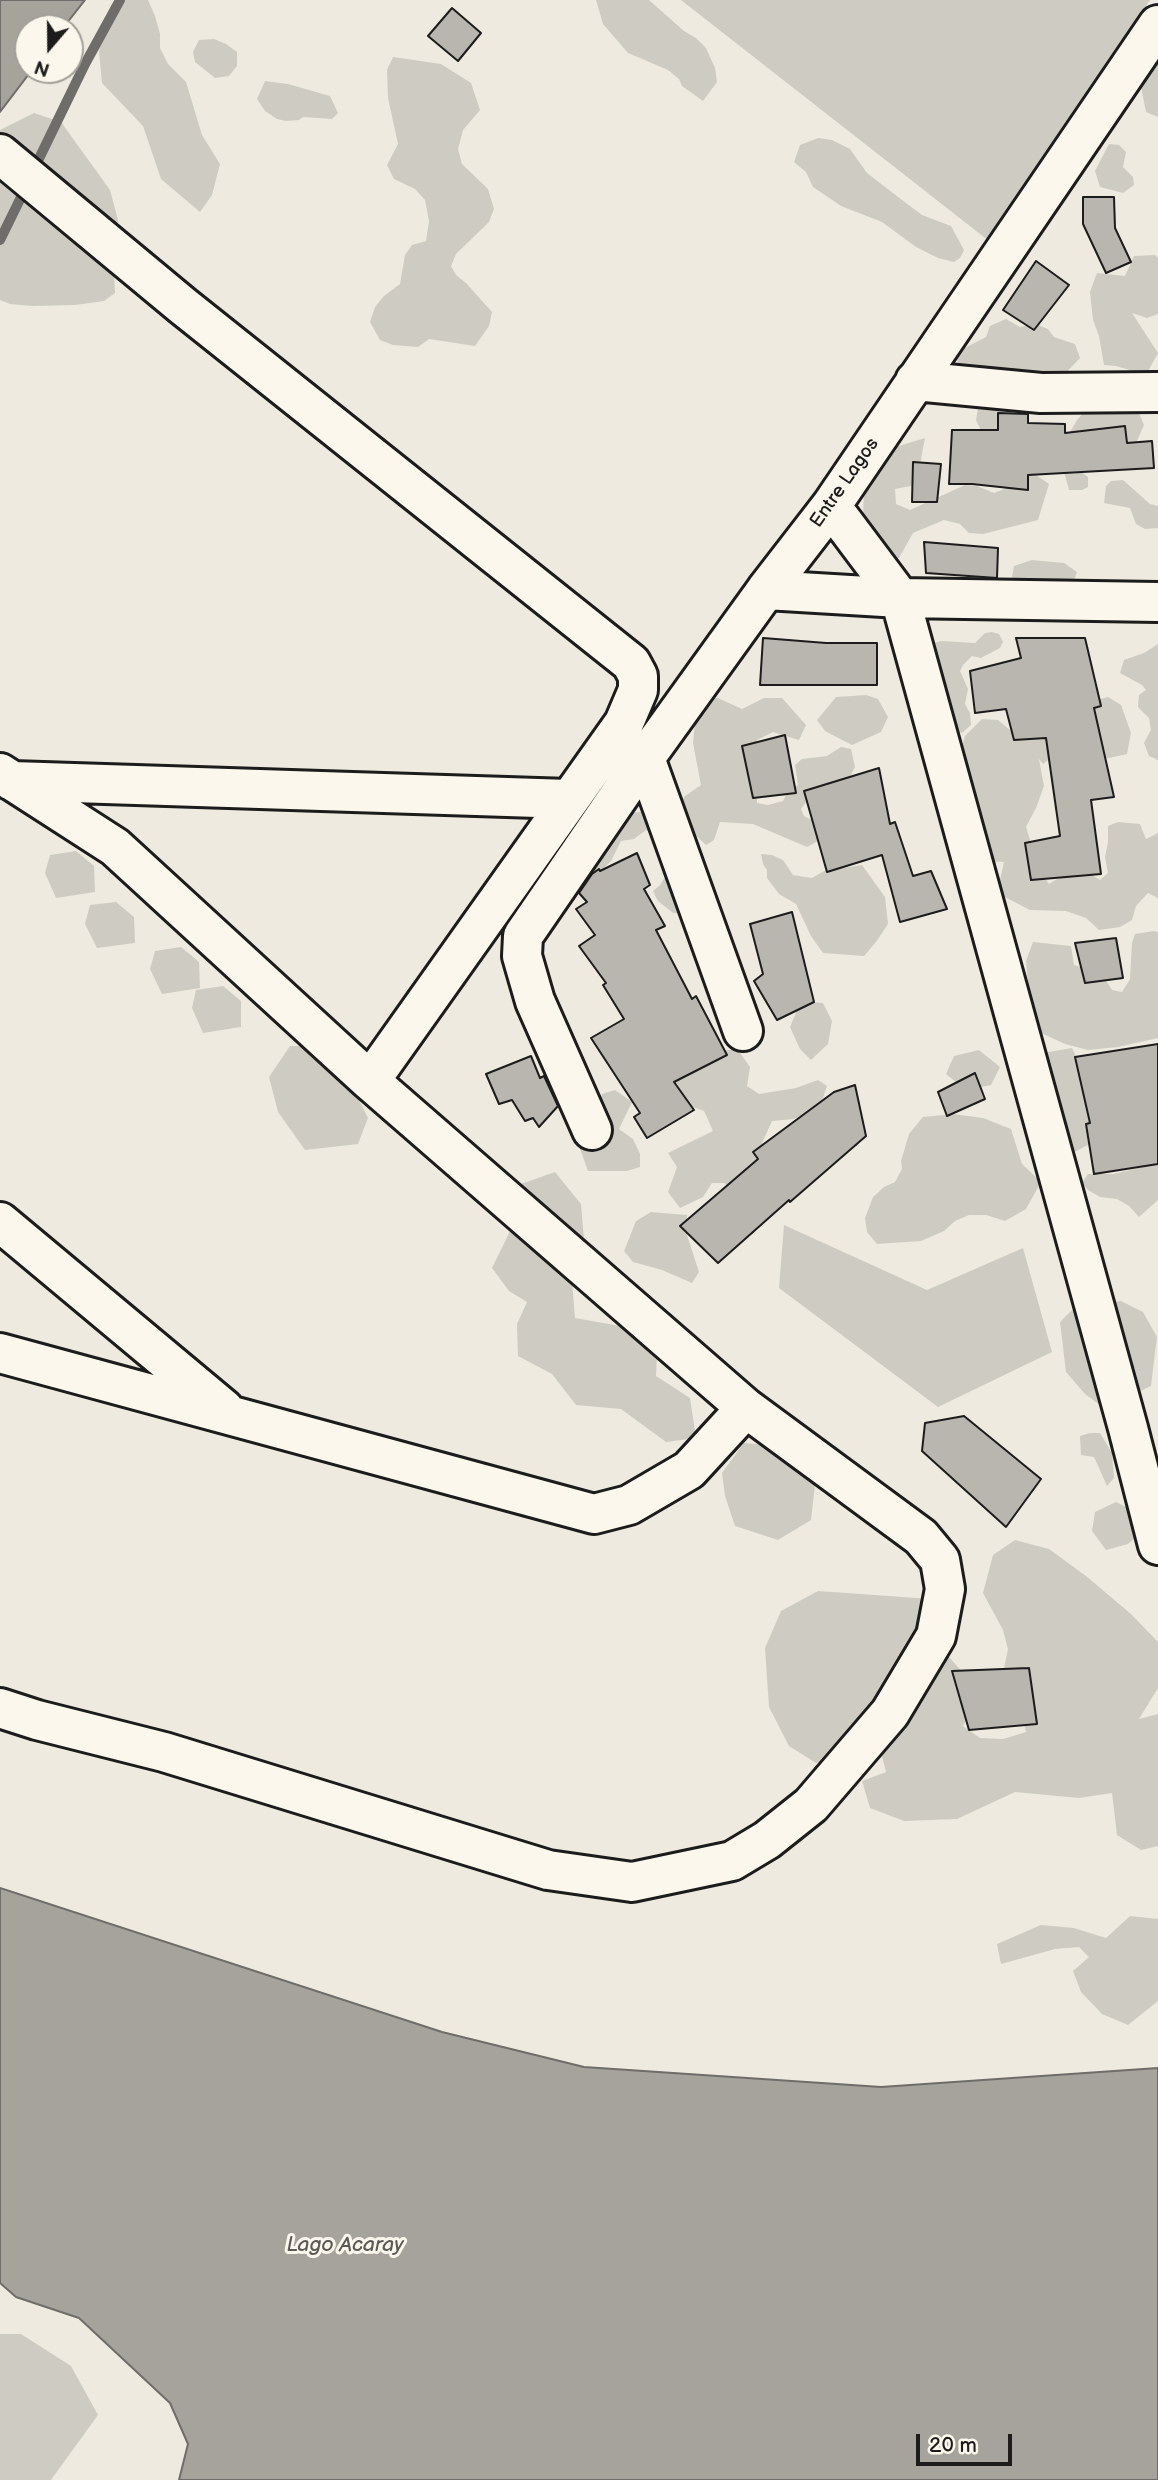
<!DOCTYPE html>
<html>
<head>
<meta charset="utf-8">
<style>
	body { margin:0 }
	#map { position:relative; width:1158px; height:2480px; overflow:hidden; background:#eeeadf; font-family:"Balsamiq Sans",sans-serif }
	canvas { display:block }
	.north { position:absolute; left:14px; top:14px; width:70px; height:70px; box-sizing:border-box; background:#fbf7ec; border:2px solid #a29f99; border-radius:50%; rotate:200deg; font-size:19px; font-weight:700; line-height:28px; text-align:center; color:#1c1c1c }
	.north::after { content:''; display:block; margin:auto; width:24px; height:32px; background:#1c1c1c; clip-path:polygon(50% 0,100% 100%,50% 72%,0 100%) }
	.scale { position:absolute; left:916px; top:2434px; width:96px; height:32px; box-sizing:border-box; border:4px solid #1c1c1c; border-top:0; padding-left:9px; font-size:21px; line-height:24px; white-space:nowrap; color:#1c1c1c; -webkit-text-stroke:5px #fbf7ec; paint-order:stroke }
</style>
</head>
<body>
<div id="map">
<canvas width="1158" height="2480"></canvas>
<div class="north">N</div>
<div class="scale">20 m</div>
</div>
<script>
const context = document.querySelector('canvas').getContext('2d');
context.lineJoin = 'round';
function fill(path, color) { context.fillStyle = color; context.fill(path, 'evenodd'); }
const toPath = rows => new Path2D(rows.map(r => 'M' + r).join(''));
function strokePath(path, color, width, dash) { context.strokeStyle = color; context.lineWidth = width; context.lineCap = dash ? 'butt' : 'round'; context.setLineDash(dash || []); context.stroke(path); }
function drawText(font, color, halo, rows, align = 'center') {
  context.font = font + ' "Balsamiq Sans",sans-serif'; context.lineWidth = 6; context.setLineDash([]); context.textBaseline = 'middle'; context.strokeStyle = halo; context.fillStyle = color; for (const [text, x, y, turn = 0] of rows) {
    context.save(); context.translate(x, y); context.rotate((+turn || 0) * Math.PI / 180); context.textAlign = isNaN(turn) ? turn : align; if (halo) context.strokeText(text, 0, 0); context.fillText(text, 0, 0); context.restore();
  }
}
const green = toPath([
	[116,0,148,0,155,16,160,34,160,48,168,64,186,82,202,135,220,164,212,195,200,212,161,179,143,126,102,83,99,51,107,19],
	[596,0,649,0,684,31,696,38,706,48,715,68,717,82,703,101,682,86,679,79,668,70,628,53,603,24],
	[681,0,1150,0,989,241],
	[214,39,226,44,237,52,237,66,229,76,215,78,195,62,193,52,199,40],
	[1158,54,1158,117,1146,112,1141,87,1143,75],
	[393,57,441,64,471,83,480,110,463,130,458,149,462,164,488,189,494,209,489,222,456,254,451,266,456,275,466,283,492,312,489,326,475,346,429,339,418,347,393,345,380,340,370,322,375,307,384,296,400,284,405,255,412,245,426,241,429,221,425,200,415,189,394,179,387,165,398,144,388,98,387,70],
	[265,81,288,84,330,96,338,113,332,119,303,117,299,120,286,121,277,119,265,111,257,99],
	[34,113,61,122,110,190,118,220,113,253,115,293,104,301,75,305,32,306,10,304,0,300,0,130],
	[818,138,832,140,850,149,867,173,902,200,922,215,951,226,964,250,960,258,954,262,938,258,916,247,882,222,841,206,813,187,806,172,794,162,800,145],
	[1109,144,1119,145,1126,152,1123,167,1133,177,1134,185,1123,193,1100,187,1095,171],
	[1155,255,1158,258,1158,314,1147,318,1132,313,1158,353,1146,375,1116,366,1104,365,1099,336,1093,320,1090,292,1097,273,1125,276,1134,256],
	[1006,319,1020,327,1036,324,1048,329,1054,337,1075,344,1080,358,1057,382,1033,372,1010,378,960,368,955,353,986,337,990,326],
	[991,401,1010,408,1015,418,1009,431,983,435,976,420,978,408],
	[1134,401,1144,425,1136,443,1121,442,1081,472,1088,477,1088,487,1082,490,1069,490,1063,468,1067,437,1077,420,1085,411],
	[925,438,916,485,895,489,896,504,910,510,965,485,977,486,994,493,1017,484,1032,472,1049,484,1038,520,983,534,969,533,960,524,944,520,913,533,899,558,879,556,863,517,864,489,867,473,895,447],
	[1123,480,1150,504,1158,506,1158,528,1145,529,1136,524,1130,508,1104,503,1106,486,1111,481],
	[1032,560,1064,563,1077,572,1071,588,1011,583,1014,566],
	[992,632,999,634,1003,642,1000,648,981,658,972,656,963,665,960,671,968,689,965,704,970,713,971,725,962,733,949,728,931,651,934,643,941,641,975,643,985,633],
	[1158,644,1158,760,1149,756,1144,743,1151,730,1149,718,1138,707,1139,695,1146,690,1142,685,1120,673,1124,660,1144,653],
	[866,695,878,699,888,717,881,732,852,745,825,731,817,720,836,697],
	[1108,697,1121,705,1131,733,1127,754,1100,760,1053,756,1043,764,1039,759,1044,786,1036,808,1026,827,1039,869,1049,884,1068,872,1087,872,1100,880,1108,873,1105,857,1108,842,1108,826,1118,822,1140,824,1146,839,1158,833,1158,898,1148,893,1136,906,1132,920,1120,927,1099,930,1086,918,1066,911,1030,910,997,893,1004,862,985,861,984,830,960,754,965,736,982,719,998,720,1016,735,1084,703],
	[718,698,742,709,764,698,782,698,806,725,799,740,773,732,757,740,752,752,757,783,757,803,768,805,783,801,789,789,798,785,795,765,802,759,827,756,841,747,851,749,855,767,845,786,810,797,801,809,804,816,828,828,825,837,807,847,753,824,720,822,714,840,706,845,689,829,677,807,685,796,701,785,693,743,695,722,705,699],
	[652,802,658,815,687,856,669,890,677,899,679,913,673,913,658,901,653,891,660,885,670,869,672,858,663,841,646,830,634,839,621,841,611,861,592,880,584,870,594,860,599,839,614,820,624,813,641,812],
	[76,851,94,866,95,892,56,898,45,873,50,855],
	[761,854,772,855,783,860,793,875,812,878,824,871,862,865,885,897,888,924,876,942,864,956,823,953,811,936,796,904,779,894,767,878,767,870,763,864],
	[116,902,134,917,135,943,97,948,85,924,90,905],
	[1154,931,1158,932,1158,1038,1118,1047,1088,1050,1065,1044,1037,1031,1030,1002,1026,961,1033,942,1071,946,1074,965,1101,973,1112,990,1122,992,1130,979,1132,943,1135,934],
	[181,947,199,962,200,988,162,994,150,969,155,951],
	[223,986,241,1001,241,1027,203,1033,192,1008,196,990],
	[801,1001,823,1003,832,1021,828,1044,811,1060,800,1049,790,1027],
	[290,1046,315,1046,351,1084,368,1118,358,1144,305,1150,278,1112,269,1077],
	[1072,1048,1081,1067,1091,1113,1093,1142,1071,1154,1043,1053],
	[717,1050,738,1050,750,1067,747,1086,759,1094,796,1088,818,1080,827,1086,820,1107,794,1119,772,1121,762,1143,781,1152,747,1198,724,1183,712,1183,703,1197,680,1208,668,1192,677,1167,668,1153,713,1131,704,1111,655,1093,661,1076,678,1081],
	[979,1050,1000,1067,991,1085,966,1090,946,1074,954,1056],
	[615,1090,632,1102,619,1129,633,1139,640,1154,640,1167,627,1171,588,1171,579,1146,579,1133,596,1112,602,1094],
	[953,1114,983,1118,1011,1129,1022,1164,1041,1182,1026,1209,1005,1221,986,1215,969,1215,955,1221,944,1231,921,1241,877,1244,867,1232,865,1218,873,1197,884,1187,895,1182,902,1169,901,1161,909,1134,923,1117],
	[1158,1159,1158,1200,1139,1217,1129,1206,1117,1199,1100,1197,1088,1190,1082,1183,1088,1174,1113,1174,1143,1167],
	[555,1172,581,1204,584,1240,572,1281,575,1318,626,1327,657,1356,656,1376,690,1398,696,1438,666,1442,621,1409,576,1405,552,1374,518,1356,517,1324,527,1302,509,1291,492,1268,513,1225,521,1184],
	[651,1212,687,1215,687,1235,699,1272,692,1283,662,1270,633,1262,624,1251,636,1221],
	[784,1225,927,1290,1023,1248,1052,1352,938,1407,779,1288],
	[1121,1301,1143,1312,1157,1337,1151,1386,1104,1408,1085,1394,1066,1372,1060,1322,1077,1305],
	[1090,1433,1100,1433,1112,1453,1114,1478,1107,1486,1094,1457,1081,1455,1080,1436],
	[744,1443,766,1445,792,1460,815,1485,811,1520,778,1540,735,1526,725,1496,722,1473],
	[1158,1464,1158,1526,1146,1528,1128,1544,1106,1550,1092,1531,1095,1512,1116,1502,1136,1512,1149,1470],
	[1015,1540,1049,1549,1086,1576,1131,1614,1158,1642,1158,1688,1139,1719,1158,1714,1158,1846,1141,1850,1117,1835,1112,1793,1079,1798,1015,1792,957,1819,904,1821,870,1808,862,1781,886,1772,882,1756,841,1758,816,1763,789,1746,769,1707,765,1648,781,1611,818,1591,931,1599,949,1657,972,1683,972,1710,963,1726,980,1738,1003,1739,1026,1732,1021,1710,1002,1678,1008,1649,1003,1630,983,1593,993,1555],
	[1130,1916,1158,1919,1158,2001,1128,2025,1102,2014,1081,1992,1073,1971,1089,1957,1079,1947,1055,1949,1001,1964,997,1944,1041,1925,1074,1928,1106,1938],
	[0,2334,21,2334,71,2366,98,2415,51,2480,0,2480]
]);
const water = toPath([
	[0,0,85,0,63,28,28,28,28,70,32,70,0,112,0,0],
	[0,1888,442,2032,584,2067,881,2087,1158,2068,1158,2480,179,2480,188,2444,170,2403,79,2318,16,2297,0,2283,0,1888]
]);
const stream = toPath([
	[33,171,85,64,120,0],
	[0,240,27,185]
]);
const building = toPath([
	[452,8,481,33,458,61,428,36,452,8],
	[1083,197,1114,197,1115,228,1131,262,1106,273,1083,224,1083,197],
	[1036,261,1069,285,1034,330,1003,310,1036,261],
	[998,413,1028,414,1028,423,1065,424,1065,433,1125,426,1127,443,1152,441,1154,468,1028,475,1028,490,972,484,949,484,952,430,998,430,998,413],
	[913,462,941,464,937,502,912,502,913,462],
	[924,542,998,548,997,578,926,573,924,542],
	[763,638,826,643,877,643,877,685,760,685,763,638],
	[1016,638,1085,638,1101,706,1094,708,1114,797,1091,800,1101,874,1031,880,1025,843,1060,836,1046,738,1014,740,1006,709,975,713,970,671,1021,658,1016,638],
	[785,735,796,793,753,798,742,746,785,735],
	[879,768,890,824,895,822,913,876,931,871,947,909,900,922,882,855,827,872,804,791,879,768],
	[637,853,650,885,644,889,665,926,656,930,692,999,696,996,727,1055,674,1082,694,1110,647,1138,634,1117,640,1113,591,1038,624,1019,603,985,606,983,579,946,595,935,576,909,587,902,579,893,592,874,599,869,600,871,637,853],
	[792,912,814,1002,777,1020,754,981,763,974,750,924,792,912],
	[1116,938,1123,978,1085,983,1075,943,1116,938],
	[1158,1044,1158,1164,1094,1174,1086,1124,1090,1123,1075,1057,1158,1044],
	[531,1056,540,1078,544,1076,558,1106,539,1127,533,1118,525,1121,512,1100,499,1104,486,1074,531,1056],
	[975,1073,985,1099,947,1116,938,1092,975,1073],
	[855,1085,866,1136,790,1202,789,1200,718,1263,680,1226,758,1159,753,1152,834,1092,855,1085],
	[964,1416,1041,1479,1006,1527,922,1451,925,1423,964,1416],
	[1029,1668,1037,1724,969,1730,952,1671,1029,1668]
]);
const minor = toPath([
	[0,154,183,306,631,663,638,676,638,690,624,723,370,1081],
	[915,381,1041,393,1158,392],
	[831,506,900,598,1128,1428,1158,1545],
	[766,590,900,598,1158,602],
	[645,758,743,1031],
	[0,773,115,847,370,1081,746,1408,921,1537,940,1560,945,1589,936,1636,890,1713,811,1805,767,1840,732,1861,632,1882,548,1870,164,1752,37,1720,0,1708],
	[12,781,569,799],
	[592,1130,535,1001,522,956,523,936,645,758,766,590,831,506,1158,25],
	[0,1222,224,1409],
	[0,1353,594,1514,629,1505,689,1470,746,1408]
]);
const streetNames = [
	["Entre Lagos",845,483,-55]
];
const waterNames = [
	["Lago Acaray",345,2246]
];
fill(green, '#ceccc2');
fill(water, '#a6a39d');
strokePath(water, '#6f6d69', 2);
strokePath(stream, '#6f6d69', 10);
fill(building, '#b9b6af');
strokePath(building, '#1c1c1c', 2);
strokePath(minor, '#1c1c1c', 44);
strokePath(minor, '#fbf7ec', 38);
drawText('19px', '#1c1c1c', '#fbf7ec', streetNames);
drawText('italic 21px', '#5a5956', '#fbf7ec', waterNames);
</script>
</body>
</html>
